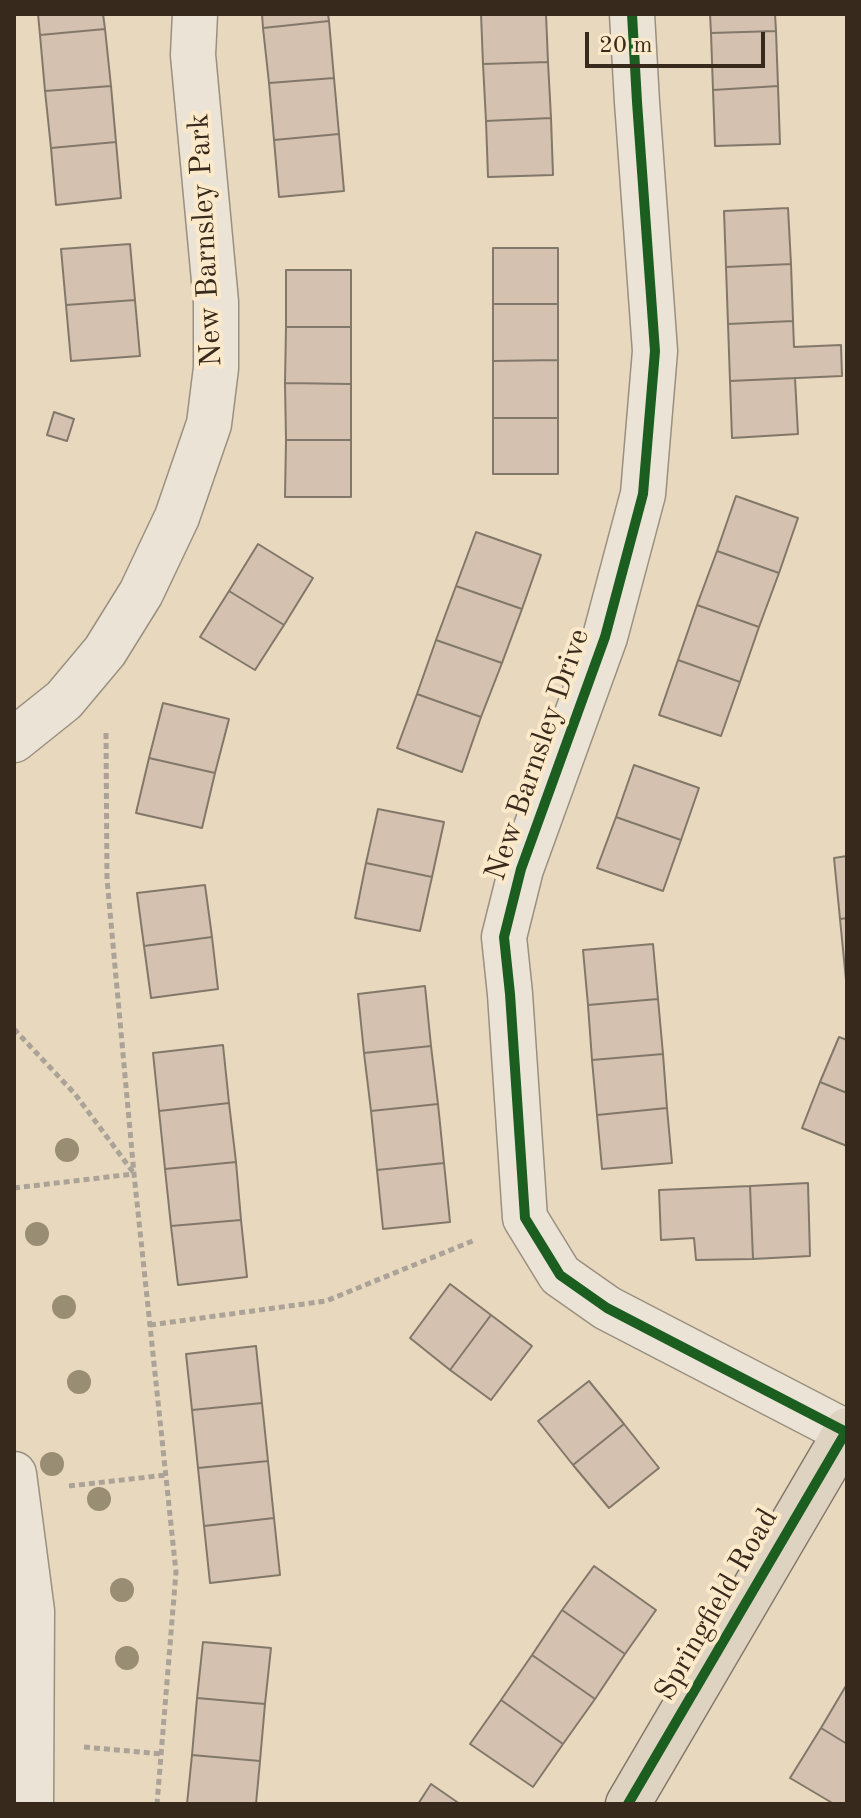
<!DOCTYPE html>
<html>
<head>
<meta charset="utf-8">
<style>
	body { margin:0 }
	#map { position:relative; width:861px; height:1818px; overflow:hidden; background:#e8d8be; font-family:"Old Standard TT",serif }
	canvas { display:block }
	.frame { position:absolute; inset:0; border:16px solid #37291b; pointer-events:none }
	.scale { position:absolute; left:585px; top:32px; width:180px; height:36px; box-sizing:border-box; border:4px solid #37291b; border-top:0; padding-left:10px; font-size:24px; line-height:28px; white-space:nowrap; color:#37291b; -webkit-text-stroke:6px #fbe9ca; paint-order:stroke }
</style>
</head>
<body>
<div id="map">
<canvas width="861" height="1818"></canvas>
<div class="frame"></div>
<div class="scale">20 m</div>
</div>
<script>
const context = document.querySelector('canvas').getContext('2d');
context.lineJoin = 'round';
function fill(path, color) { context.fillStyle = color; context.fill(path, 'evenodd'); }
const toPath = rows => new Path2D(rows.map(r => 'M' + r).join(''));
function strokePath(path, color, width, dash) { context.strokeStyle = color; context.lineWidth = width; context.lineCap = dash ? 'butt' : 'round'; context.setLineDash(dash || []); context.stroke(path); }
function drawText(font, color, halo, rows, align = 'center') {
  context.font = font + ' "Old Standard TT",serif'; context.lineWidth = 8; context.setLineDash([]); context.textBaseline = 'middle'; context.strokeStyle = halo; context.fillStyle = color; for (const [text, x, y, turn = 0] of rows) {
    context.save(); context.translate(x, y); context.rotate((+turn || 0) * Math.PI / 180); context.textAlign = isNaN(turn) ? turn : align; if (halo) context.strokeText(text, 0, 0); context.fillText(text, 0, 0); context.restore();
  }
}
const building = toPath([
	[38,14,103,14,105,29,40,35,38,14],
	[262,14,328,14,329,21,263,28,262,14],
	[481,14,546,14,548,62,483,64,481,14],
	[710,14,775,14,776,31,711,33,710,14],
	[329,21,334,78,269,83,263,28,329,21],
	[105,29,111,86,45,91,40,35,105,29],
	[776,31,778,86,713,90,711,33,776,31],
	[548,62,551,118,486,121,483,64,548,62],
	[334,78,339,134,274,140,269,83,334,78],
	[111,86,116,142,51,148,45,91,111,86],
	[778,86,780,144,715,146,713,90,778,86],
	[551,118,553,175,488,177,486,121,551,118],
	[339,134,344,191,279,197,274,140,339,134],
	[116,142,121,198,56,205,51,148,116,142],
	[788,208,791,264,726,267,724,211,788,208],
	[130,244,135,300,66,305,61,249,130,244],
	[493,248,558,248,558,304,493,304,493,248],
	[791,264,793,321,728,324,726,267,791,264],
	[286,270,351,270,351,327,286,327,286,270],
	[135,300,140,356,71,361,66,305,135,300],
	[493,304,558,304,558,360,493,361,493,304],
	[793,321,794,347,841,345,842,376,730,381,728,324,793,321],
	[286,327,351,327,351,384,285,383,286,327],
	[558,360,558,418,493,418,493,361,558,360],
	[795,378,798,434,732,438,730,381,795,378],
	[285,383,351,384,351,440,286,440,285,383],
	[54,412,74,419,67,441,47,435,54,412],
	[493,418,558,418,558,474,493,474,493,418],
	[286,440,351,440,351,497,285,497,286,440],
	[736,496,798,518,779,573,717,551,736,496],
	[476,532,541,555,522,609,456,586,476,532],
	[258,544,313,578,284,625,229,591,258,544],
	[717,551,779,573,759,627,697,605,717,551],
	[456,586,522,609,502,663,436,640,456,586],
	[229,591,284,625,255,670,200,637,229,591],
	[697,605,759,627,740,682,678,660,697,605],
	[436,640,502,663,481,717,417,694,436,640],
	[678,660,740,682,721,736,659,715,678,660],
	[417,694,481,717,462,772,397,748,417,694],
	[163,703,229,719,215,773,149,758,163,703],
	[149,758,215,773,202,828,136,813,149,758],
	[634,765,699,788,681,840,616,817,634,765],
	[378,809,444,822,432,877,366,863,378,809],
	[616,817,681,840,663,891,597,868,616,817],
	[847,856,847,918,840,919,834,858,847,856],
	[366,863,432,877,420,931,355,918,366,863],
	[205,885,212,937,144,946,137,893,205,885],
	[847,918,847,980,846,980,840,919,847,918],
	[212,937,218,989,151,998,144,946,212,937],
	[653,944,658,999,588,1005,583,950,653,944],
	[425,986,431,1046,364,1053,358,994,425,986],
	[658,999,663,1054,592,1060,588,1005,658,999],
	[839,1037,847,1040,847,1093,820,1082,839,1037],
	[223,1045,229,1103,159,1111,153,1053,223,1045],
	[431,1046,438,1104,371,1111,364,1053,431,1046],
	[663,1054,667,1108,597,1115,592,1060,663,1054],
	[820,1082,847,1093,847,1146,802,1128,820,1082],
	[229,1103,236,1162,165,1169,159,1111,229,1103],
	[438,1104,444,1163,377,1170,371,1111,438,1104],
	[667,1108,672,1163,602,1169,597,1115,667,1108],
	[236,1162,241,1220,171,1226,165,1169,236,1162],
	[444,1163,450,1222,383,1229,377,1170,444,1163],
	[808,1183,810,1256,753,1259,750,1186,808,1183],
	[750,1186,753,1259,696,1260,694,1238,661,1240,659,1190,750,1186],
	[241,1220,247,1277,178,1285,171,1226,241,1220],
	[450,1284,491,1315,450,1370,410,1338,450,1284],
	[491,1315,532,1346,491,1400,450,1370,491,1315],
	[256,1346,262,1403,192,1410,186,1354,256,1346],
	[589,1381,624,1424,573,1465,538,1421,589,1381],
	[262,1403,268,1461,198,1468,192,1410,262,1403],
	[624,1424,659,1468,609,1508,573,1465,624,1424],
	[268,1461,274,1518,204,1526,198,1468,268,1461],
	[274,1518,280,1575,210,1583,204,1526,274,1518],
	[594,1566,656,1610,625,1654,562,1610,594,1566],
	[562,1610,625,1654,595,1699,532,1655,562,1610],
	[203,1642,271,1648,265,1704,197,1698,203,1642],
	[532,1655,595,1699,563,1744,501,1700,532,1655],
	[847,1684,847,1744,821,1728,847,1684],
	[197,1698,265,1704,260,1761,192,1755,197,1698],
	[501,1700,563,1744,533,1787,470,1744,501,1700],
	[821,1728,847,1744,847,1804,834,1804,790,1778,821,1728],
	[192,1755,260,1761,256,1804,187,1804,192,1755],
	[431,1784,460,1804,418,1804,431,1784]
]);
const path = toPath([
	[106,733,107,879,134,1174,176,1572,157,1804],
	[14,1029,75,1094,133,1172],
	[14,1188,133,1174],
	[150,1325,326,1301,475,1240],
	[69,1486,166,1475],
	[84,1747,162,1754]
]);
const minor = toPath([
	[632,14,637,102,655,351,643,494,605,637,521,869,504,937,510,994,525,1218,560,1275,607,1308,846,1432],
	[14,740,64,700,105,651,141,593,177,517,209,424,216,368,216,302,193,55,195,14],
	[14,1474,32,1611,31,1804]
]);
const trunk = toPath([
	[628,1804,847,1430]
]);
const cycleway = toPath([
	[632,14,637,102,655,351,643,494,605,637,521,869,504,937,510,994,525,1218,560,1275,607,1308,846,1432],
	[628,1804,847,1430]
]);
const trees = [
	[67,1150],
	[37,1234],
	[64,1307],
	[79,1382],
	[52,1464],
	[99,1499],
	[122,1590],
	[127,1658]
];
const streetNames = [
	["New Barnsley Park",206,240,-93],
	["New Barnsley Drive",538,755,-71],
	["Springfield Road",717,1605,-60]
];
fill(building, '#d4c1b0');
strokePath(building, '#827869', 2);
strokePath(minor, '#9a9080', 47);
strokePath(trunk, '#827869', 47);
strokePath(path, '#aba398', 5, [6, 4]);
strokePath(minor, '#ebe3d6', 44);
strokePath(trunk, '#ded3c1', 44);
strokePath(cycleway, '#1b5e20', 10);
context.fillStyle = '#998d74';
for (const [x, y] of trees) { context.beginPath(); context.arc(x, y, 12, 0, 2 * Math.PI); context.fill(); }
drawText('30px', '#37291b', '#fbe9ca', streetNames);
</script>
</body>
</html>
